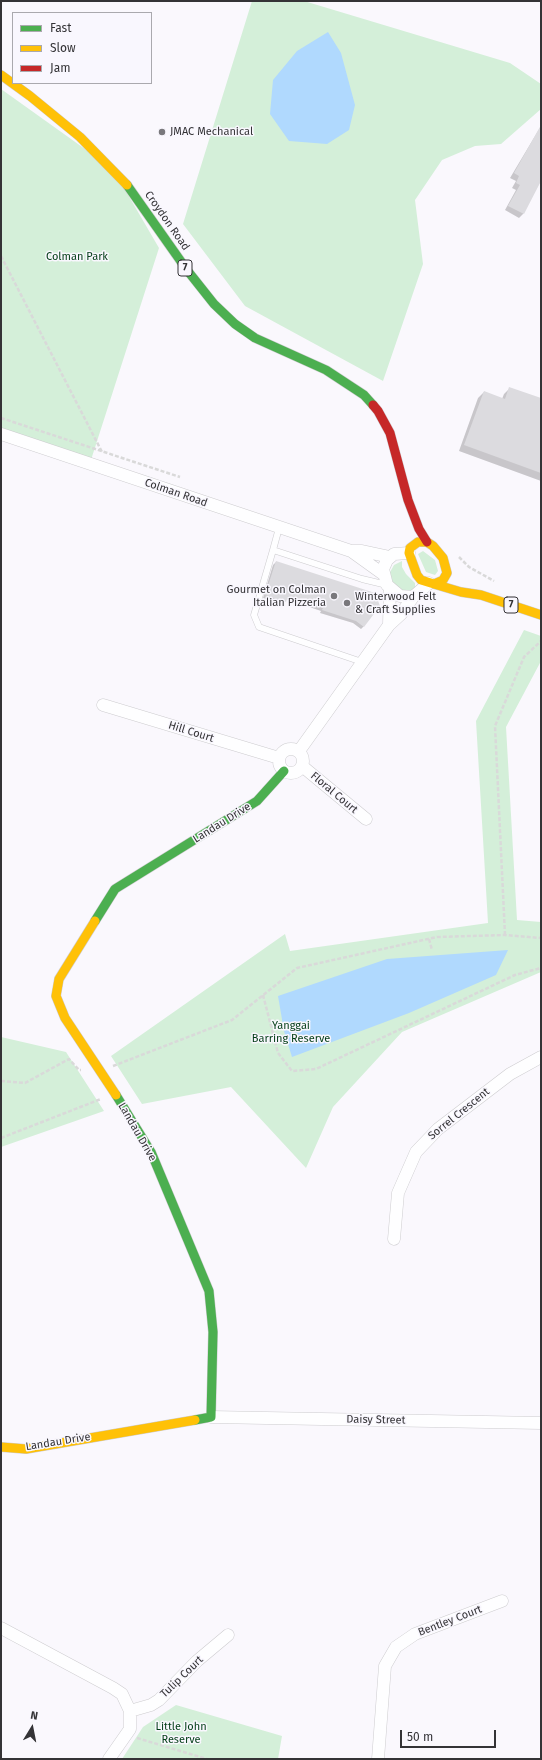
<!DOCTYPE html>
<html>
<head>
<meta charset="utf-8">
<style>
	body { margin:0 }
	#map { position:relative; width:542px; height:1760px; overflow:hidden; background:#faf8fd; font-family:"Fira Sans",sans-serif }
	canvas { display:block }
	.frame { position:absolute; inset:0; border:2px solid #343336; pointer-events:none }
	.legend { position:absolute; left:12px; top:12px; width:140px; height:72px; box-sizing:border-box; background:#f9f7fe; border:1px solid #aaa9ae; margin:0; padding:5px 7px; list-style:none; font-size:12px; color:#343336 }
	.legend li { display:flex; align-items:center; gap:8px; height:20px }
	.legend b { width:20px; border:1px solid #aaa9ae }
	.north { position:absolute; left:12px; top:1708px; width:40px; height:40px; -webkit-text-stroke:3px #f9f7fe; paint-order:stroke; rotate:10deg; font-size:11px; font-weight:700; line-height:16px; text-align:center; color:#343336 }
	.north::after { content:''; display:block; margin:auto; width:14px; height:18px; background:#343336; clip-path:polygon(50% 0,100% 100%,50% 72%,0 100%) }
	.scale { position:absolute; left:400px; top:1730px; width:96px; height:18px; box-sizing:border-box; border:2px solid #343336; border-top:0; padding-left:5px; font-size:12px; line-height:14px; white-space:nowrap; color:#343336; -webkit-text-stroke:3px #f9f7fe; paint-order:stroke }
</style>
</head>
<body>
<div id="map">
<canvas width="542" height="1760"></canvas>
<div class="frame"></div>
<ul class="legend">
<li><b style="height:5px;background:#4caf50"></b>Fast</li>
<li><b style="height:5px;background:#ffc107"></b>Slow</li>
<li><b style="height:5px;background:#c62828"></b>Jam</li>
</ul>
<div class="north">N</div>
<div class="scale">50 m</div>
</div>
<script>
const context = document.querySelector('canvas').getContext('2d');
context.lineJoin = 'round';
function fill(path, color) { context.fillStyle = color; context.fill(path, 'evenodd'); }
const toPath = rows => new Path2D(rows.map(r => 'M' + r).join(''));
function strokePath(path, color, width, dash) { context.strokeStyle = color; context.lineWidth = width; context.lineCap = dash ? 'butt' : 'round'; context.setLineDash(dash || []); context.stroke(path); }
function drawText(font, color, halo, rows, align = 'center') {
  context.font = font + ' "Fira Sans",sans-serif'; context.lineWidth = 3; context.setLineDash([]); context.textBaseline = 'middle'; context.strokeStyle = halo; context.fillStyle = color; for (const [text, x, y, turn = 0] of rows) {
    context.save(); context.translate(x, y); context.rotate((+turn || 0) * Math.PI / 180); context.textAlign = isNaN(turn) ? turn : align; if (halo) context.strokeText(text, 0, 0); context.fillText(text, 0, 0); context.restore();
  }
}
const green = toPath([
	[252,1,304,1,510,63,541,84,541,109,501,144,475,146,442,160,415,200,423,264,383,381,245,306,183,224],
	[1,89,113,169,159,248,90,463,1,434],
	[423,551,435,560,438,571,435,575,426,572,418,554],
	[402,561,402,567,406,574,415,583,415,592,394,590,389,574,394,565],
	[524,630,541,636,541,661,506,727,517,920,541,922,541,972,402,1032,333,1107,306,1168,231,1087,142,1104,111,1056,285,934,290,951,488,923,476,721],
	[1,1037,66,1052,104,1111,1,1147],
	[176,1705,282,1736,278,1759,122,1759,143,1727]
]);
const water = toPath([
	[328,32,341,53,355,105,349,130,327,144,289,141,270,114,273,80,297,51],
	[508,950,496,975,409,1013,292,1057,284,1031,278,996,387,959]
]);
const shadow = toPath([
	[541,126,541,180,523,214,519,218,505,210,516,190,512,188,516,181,510,178],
	[510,388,541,399,541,481,459,451,478,398,484,392,502,399,504,394],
	[276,562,364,626,361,629,353,623,320,613,321,611,286,599,283,604,263,598,273,565]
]);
const building = toPath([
	[541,125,541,181,524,214,508,206,520,185,516,183,519,176,514,173],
	[509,387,541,398,541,473,464,445,484,391,505,399],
	[276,561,375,593,380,606,364,627,356,621,322,610,323,608,288,596,286,602,265,595]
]);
const path = toPath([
	[1,256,102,452],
	[1,418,180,477],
	[459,557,469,567,494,581],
	[505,935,495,726,524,657,541,641],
	[429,939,432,950],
	[263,995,278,1053,292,1071,316,1069,515,975,541,968],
	[113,1066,232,1020,297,968,437,937,505,935,541,938],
	[1,1081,25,1083,69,1059,79,1070,81,1070],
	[1,1138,101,1099],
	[137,1738,207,1759]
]);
const lane = toPath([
	[279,528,273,550,362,579,387,585],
	[273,550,254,615,259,627,362,662]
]);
const street = toPath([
	[1,434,351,551,362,551,390,557],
	[351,551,383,574],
	[409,553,394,554,387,560,383,569,387,585,400,596,413,597,429,583],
	[389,625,390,588],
	[103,705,279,758],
	'279 761a12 12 0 1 1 24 0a12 12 0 1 1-24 0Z',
	[299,751,389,625,401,614,413,597],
	[302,766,366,819],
	[394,1239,398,1193,416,1152,438,1129,510,1074,541,1057],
	[211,1417,541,1423],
	[1,1628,113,1688,122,1694,130,1711,130,1729,109,1759],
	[130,1711,151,1705,159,1700,197,1661,228,1635],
	[378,1759,385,1666,396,1647,415,1634,502,1601]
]);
const fast = toPath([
	[127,185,187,270,214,304,235,324,255,338,326,370,364,395,373,405],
	[95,921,115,889,257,801,284,771],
	[116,1095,151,1152,209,1291,213,1332,211,1417,195,1420]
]);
const slow = toPath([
	[1,75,30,96,80,137,127,185],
	[418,542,427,542,433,546,443,558,447,573,443,580,434,584,421,580,417,575,409,553,410,548,418,542],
	[434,584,461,592,481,595,541,615],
	[95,921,59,979,56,996,65,1018,116,1095],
	[1,1447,26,1449,195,1420]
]);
const jam = toPath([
	[373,405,378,411,390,433,408,500,419,529,427,542]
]);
const markers = [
	[162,132,4,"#79787c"],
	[334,596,4,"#79787c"],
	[347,603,4,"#79787c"]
];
const shields = [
	[185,268,14],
	[511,605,14]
];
const shieldNames = [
	["7",185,268],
	["7",511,605]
];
const poiNames = [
	["JMAC Mechanical",170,132],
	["Gourmet on Colman",326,590,"right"],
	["Italian Pizzeria",326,603,"right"],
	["Winterwood Felt",355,597],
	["& Craft Supplies",355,610]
];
const streetNames = [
	["Croydon Road",167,221,55],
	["Colman Road",176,493,19],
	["Hill Court",191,732,17],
	["Floral Court",334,793,40],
	["Landau Drive",222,823,-32],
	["Sorrel Crescent",459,1114,-39],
	["Landau Drive",137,1132,60],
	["Daisy Street",376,1420,1],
	["Landau Drive",58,1442,-9],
	["Bentley Court",450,1621,-21],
	["Tulip Court",182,1677,-44]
];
const parkNames = [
	["Colman Park",77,257],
	["Yanggai",291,1026],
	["Barring Reserve",291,1039],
	["Little John",181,1727],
	["Reserve",181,1740]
];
fill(green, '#d4efd9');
fill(water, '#b0d9fe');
fill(shadow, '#0003');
fill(building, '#dcdbdf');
strokePath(lane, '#cdcccf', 7);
strokePath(street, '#cdcccf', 13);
strokePath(fast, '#cdcccf', 10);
strokePath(slow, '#cdcccf', 10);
strokePath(jam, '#cdcccf', 10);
strokePath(path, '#d9d9d9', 2.5, [4, 2]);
strokePath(lane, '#fefeff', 6);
strokePath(street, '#fefeff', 12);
strokePath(fast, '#4caf50', 9);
strokePath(slow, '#ffc107', 9);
strokePath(jam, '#c62828', 9);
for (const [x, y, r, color] of markers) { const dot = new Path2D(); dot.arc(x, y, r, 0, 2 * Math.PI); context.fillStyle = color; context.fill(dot); strokePath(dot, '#f9f7fe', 1.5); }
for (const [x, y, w] of shields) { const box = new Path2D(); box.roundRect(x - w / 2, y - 8, w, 16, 3); context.fillStyle = '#f9f7fe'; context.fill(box); strokePath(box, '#343336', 1); }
drawText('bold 10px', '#343336', null, shieldNames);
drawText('11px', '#343336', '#f9f7fe', poiNames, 'left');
drawText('11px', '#343336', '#f9f7fe', streetNames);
drawText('11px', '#003c15', '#f9f7fe', parkNames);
</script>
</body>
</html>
